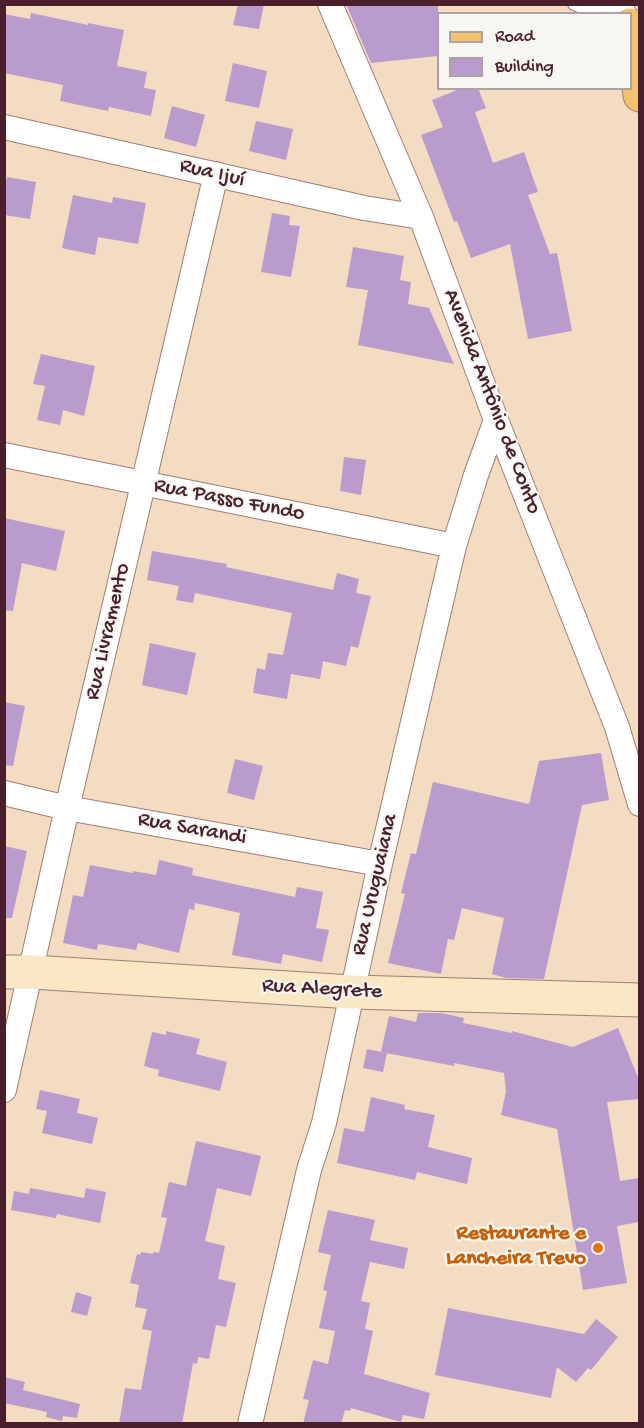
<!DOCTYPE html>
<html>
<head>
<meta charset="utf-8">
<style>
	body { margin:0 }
	#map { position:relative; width:644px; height:1428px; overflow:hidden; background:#f3dcc1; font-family:"Gochi Hand",sans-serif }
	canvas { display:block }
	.frame { position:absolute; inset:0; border:6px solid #4a1f2b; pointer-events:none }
	.legend { position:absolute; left:437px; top:12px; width:195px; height:78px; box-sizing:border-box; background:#f6f6f2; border:2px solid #b1a0a2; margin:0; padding:8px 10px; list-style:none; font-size:18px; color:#4a1f2b }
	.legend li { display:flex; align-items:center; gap:12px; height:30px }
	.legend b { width:30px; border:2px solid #b1a0a2 }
</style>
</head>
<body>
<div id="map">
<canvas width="644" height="1428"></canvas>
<div class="frame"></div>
<ul class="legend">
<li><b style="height:8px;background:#f2c36a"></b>Road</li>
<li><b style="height:16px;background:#ba9bcd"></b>Building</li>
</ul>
</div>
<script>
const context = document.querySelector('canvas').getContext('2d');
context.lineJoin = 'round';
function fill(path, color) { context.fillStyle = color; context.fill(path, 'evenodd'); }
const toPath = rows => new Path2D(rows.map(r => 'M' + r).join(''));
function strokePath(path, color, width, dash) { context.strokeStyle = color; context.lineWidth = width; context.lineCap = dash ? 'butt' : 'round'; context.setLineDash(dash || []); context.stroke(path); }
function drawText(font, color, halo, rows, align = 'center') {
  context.font = font + ' "Gochi Hand",sans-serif'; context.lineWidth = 4.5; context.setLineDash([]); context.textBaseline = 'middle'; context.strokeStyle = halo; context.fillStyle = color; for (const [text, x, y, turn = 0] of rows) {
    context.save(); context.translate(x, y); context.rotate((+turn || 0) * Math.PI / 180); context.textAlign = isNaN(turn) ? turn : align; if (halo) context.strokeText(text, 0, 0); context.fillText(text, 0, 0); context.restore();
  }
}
const building = toPath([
	[238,4,264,4,259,29,233,25],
	[346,4,438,4,438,56,371,63],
	[31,13,88,25,88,23,124,30,117,66,147,72,144,88,156,90,151,116,109,107,108,111,60,101,63,85,4,73,4,14,30,19],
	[233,63,267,71,259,108,225,101],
	[462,88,478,88,486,108,475,112,493,163,524,152,538,192,528,195,550,254,557,253,572,331,528,339,510,244,471,258,457,221,454,222,421,135,443,127,432,100],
	[172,106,205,115,196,147,164,138],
	[256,121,293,129,286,160,249,151],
	[7,177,36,182,30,219,4,215,4,191],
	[73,195,112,203,113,197,146,203,138,244,98,237,95,255,62,248],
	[272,213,290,216,289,225,300,226,291,277,261,272],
	[353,247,404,256,400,280,411,282,408,304,429,308,454,364,358,345,368,290,346,287],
	[41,354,95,366,84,416,63,410,60,425,37,420,45,386,33,384],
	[344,457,366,460,361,495,340,491],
	[4,518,65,531,56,571,22,563,13,611,4,610],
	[152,551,227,564,226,567,333,590,337,573,359,579,356,593,371,596,358,648,351,646,346,666,323,661,320,679,291,674,287,699,253,693,257,668,265,670,268,653,283,655,292,613,195,593,193,603,176,600,179,586,147,580],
	[150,643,196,653,187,695,142,685],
	[4,702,25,706,13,766,4,765],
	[601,753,609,800,582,805,544,979,506,978,492,974,504,918,462,908,454,940,448,939,441,974,388,963,405,894,401,893,411,853,416,854,433,782,529,804,539,761],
	[235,759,263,766,254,800,227,793],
	[4,846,27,851,12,918,4,918],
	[159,860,193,868,192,875,252,888,295,897,297,887,323,892,316,928,329,930,322,962,283,954,281,964,232,955,240,913,195,903,194,910,189,909,179,953,138,943,136,950,98,944,97,950,63,943,73,895,83,897,90,865,133,873,133,871,156,875],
	[418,1013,441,1013,464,1018,463,1023,512,1033,512,1031,573,1047,618,1028,639,1080,639,1099,607,1102,620,1181,639,1178,639,1222,617,1226,627,1283,583,1290,557,1129,501,1115,506,1091,504,1073,454,1063,454,1066,381,1052,389,1016,416,1022],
	[166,1031,200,1039,196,1054,227,1062,220,1091,158,1076,159,1070,144,1066,152,1032,166,1035],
	[367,1049,387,1053,383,1072,363,1068],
	[40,1090,80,1099,77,1113,98,1118,92,1144,42,1133,47,1111,36,1109],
	[371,1097,405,1105,404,1109,435,1115,428,1147,472,1158,467,1184,417,1172,415,1180,337,1163,344,1128,364,1132],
	[196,1141,261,1156,251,1196,217,1188,205,1241,225,1246,218,1279,236,1283,226,1327,216,1325,209,1359,198,1357,197,1364,193,1363,182,1424,119,1424,125,1388,141,1390,152,1331,142,1329,147,1309,135,1307,139,1285,130,1283,137,1254,140,1255,141,1252,153,1254,153,1252,159,1253,167,1218,161,1217,169,1182,186,1186],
	[30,1188,84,1198,86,1188,106,1192,100,1223,57,1214,56,1218,11,1210,14,1191,29,1194],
	[328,1210,375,1220,370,1240,408,1248,404,1269,370,1262,361,1301,370,1303,365,1329,373,1331,364,1374,430,1393,424,1419,403,1415,401,1422,351,1408,350,1411,345,1410,341,1424,303,1424,309,1400,303,1399,313,1360,328,1364,335,1331,319,1328,327,1291,323,1290,331,1255,318,1252],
	[76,1292,92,1297,87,1316,71,1312],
	[448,1308,584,1334,596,1319,618,1337,591,1370,588,1368,576,1382,557,1367,551,1398,435,1375],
	[4,1377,25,1382,23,1390,80,1404,77,1418,63,1416,62,1421,46,1417,47,1412,4,1403]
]);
const lane = toPath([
	[574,4,584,8,629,10]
]);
const street = toPath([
	[330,4,421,217,496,420,617,727,640,804],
	[4,127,364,208,421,217],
	[4,455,454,546],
	[4,793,67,808,380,864],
	[4,1090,67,808,216,174],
	[250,1424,309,1170,324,1123,380,864,454,546,476,475,496,420]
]);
const secondary = toPath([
	[4,972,32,972,352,992,640,1000]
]);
const primary = toPath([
	[630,25,640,95]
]);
const markers = [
	[598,1248,6,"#e8710a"]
];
const streetNames = [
	["Rua Ijuí",212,174,13],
	["Avenida Antônio de Conto",491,402,69],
	["Rua Passo Fundo",229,501,11],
	["Rua Livramento",109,632,-77],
	["Rua Sarandi",192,830,10],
	["Rua Uruguaiana",376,885,-77],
	["Rua Alegrete",322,990,3]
];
const foodNames = [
	["Restaurante e",586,1235],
	["Lancheira Trevo",586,1260]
];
fill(building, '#ba9bcd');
strokePath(lane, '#9e7e76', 14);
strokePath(street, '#9e7e76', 26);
strokePath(secondary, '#9e7e76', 35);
strokePath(primary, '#9e7e76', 35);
strokePath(lane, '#fff', 12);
strokePath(street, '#fff', 24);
strokePath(secondary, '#fae7c3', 33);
strokePath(primary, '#f2c36a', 33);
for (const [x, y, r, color] of markers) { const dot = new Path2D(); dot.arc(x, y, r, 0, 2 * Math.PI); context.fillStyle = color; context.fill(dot); strokePath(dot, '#f6f6f2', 2); }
drawText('22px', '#4a1f2b', '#f6f6f2', streetNames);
drawText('bold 22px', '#c56008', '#f6f6f2', foodNames, 'right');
</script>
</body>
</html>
